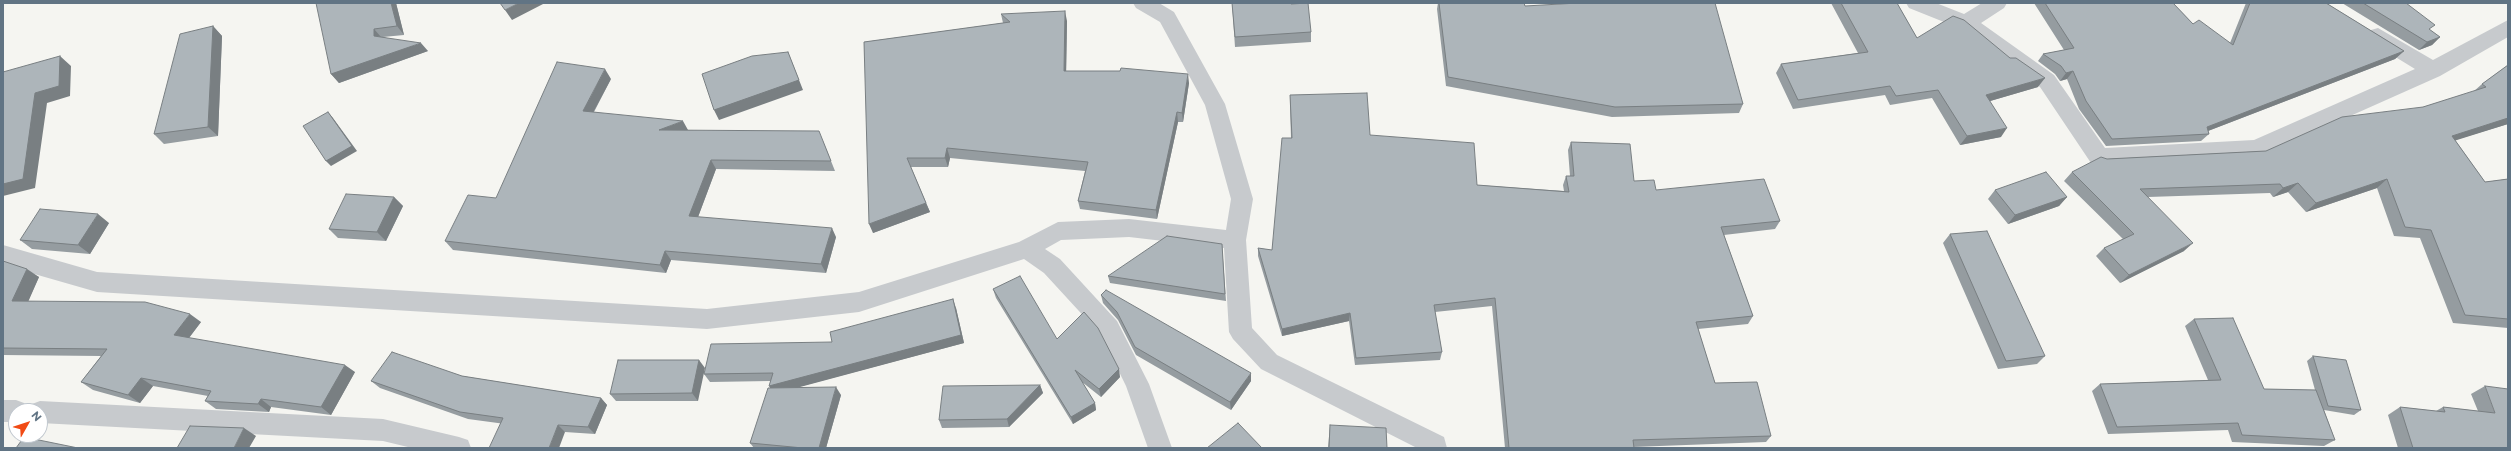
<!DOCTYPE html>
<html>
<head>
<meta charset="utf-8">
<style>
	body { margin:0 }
	#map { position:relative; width:2511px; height:451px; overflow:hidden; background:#f5f5f1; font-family:Montserrat,sans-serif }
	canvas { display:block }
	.frame { position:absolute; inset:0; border:4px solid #617484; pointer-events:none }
	.north { position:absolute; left:8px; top:403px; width:40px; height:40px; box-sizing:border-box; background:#fff; border:1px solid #c0c7ce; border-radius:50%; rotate:51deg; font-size:11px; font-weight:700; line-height:16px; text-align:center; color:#617484 }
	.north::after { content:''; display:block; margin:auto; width:14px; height:18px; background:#f14b15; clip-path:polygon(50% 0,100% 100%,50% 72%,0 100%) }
</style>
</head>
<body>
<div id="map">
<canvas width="2511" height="451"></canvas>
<div class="frame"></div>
<div class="north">N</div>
</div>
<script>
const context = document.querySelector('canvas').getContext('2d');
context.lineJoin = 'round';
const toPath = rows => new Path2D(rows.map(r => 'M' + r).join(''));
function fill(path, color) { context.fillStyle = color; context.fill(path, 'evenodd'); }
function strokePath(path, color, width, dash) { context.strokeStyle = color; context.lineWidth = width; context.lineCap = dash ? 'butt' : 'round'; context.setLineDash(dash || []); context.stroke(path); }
const minor = toPath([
	[1133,3,1159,3,1174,12,1225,104,1253,199,1246,240,1252,328,1277,355,1444,437,1447,448,1417,448,1261,369,1233,339,1229,332,1224,248,1129,237,1061,240,1045,249,1060,259,1117,321,1149,384,1172,448,1148,448,1126,386,1101,335,1044,273,1024,259,859,312,707,329,97,292,3,265,3,245,97,272,707,309,859,292,1019,242,1058,222,1129,219,1226,230,1231,199,1205,105,1160,22,1136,8,1133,3],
	[1906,3,1936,3,1964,14,1982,3,2007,3,2004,8,1981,23,2054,75,2105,148,2254,140,2415,69,2371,42,2368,36,2371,30,2378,28,2433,60,2508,20,2508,37,2440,76,2256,158,2099,166,2091,163,2040,87,1959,28,1909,8,1906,3],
	[3,400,16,400,24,403,28,411,16,411,16,422,3,422,3,400],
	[40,401,383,419,459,437,468,440,471,448,412,448,383,441,40,423,40,411,29,411,32,404,40,401]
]);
const wall = toPath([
	[396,3,404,35,383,37,428,51,339,83,331,74],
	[1232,3,1291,3,1291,4,1311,32,1311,42,1235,47],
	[1438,3,1524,3,1525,6,1743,104,1739,113,1612,117,1446,86,1437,9],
	[1831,3,1897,3,1917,38,2038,87,1990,101,2001,137,1960,145,1932,98,1890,105,1885,95,1793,109,1776,73,1781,64,1858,53],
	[2034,3,2173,3,2193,24,2230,43,2246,3,2326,3,2404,51,2395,59,2208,131,2209,134,2201,141,2106,146,2079,109,2067,79,2060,81,2055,74,2038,61,2043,54,2064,50],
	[2342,3,2406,3,2430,30,2440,37,2432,45,2419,50],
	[1001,14,1067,21,1066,71,1189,83,1183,122,1178,122,1157,219,1080,209,1078,201,1085,171,950,158,948,167,911,167,930,212,873,233,864,42,1003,23],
	[213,26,222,36,218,136,164,144,154,134],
	[2508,65,2508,124,2455,140,2485,182,2508,179,2508,328,2453,323,2420,238,2394,236,2377,188,2306,212,2288,192,2273,197,2270,193,2148,197,2184,251,2120,283,2096,256,2104,248,2123,239,2064,181,2072,172,2107,159,2266,151,2423,107,2473,92,2482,84],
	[611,79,594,112,688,130,823,141,835,171,716,169,698,217,836,237,826,273,671,260,666,273,453,250,445,241,496,198],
	[1290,95,1370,135,1477,185,1564,191,1563,185,1566,176,1570,176,1568,150,1571,142,1634,181,1656,190,1780,221,1775,229,1724,235,1753,316,1748,324,1698,329,1715,383,1771,436,1766,442,1633,447,1634,448,1505,448,1492,306,1435,312,1442,352,1440,360,1355,365,1349,321,1282,336,1258,256,1258,248,1272,250,1291,138,1290,104],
	[1995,190,2067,197,2059,206,2008,224,1988,199],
	[394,197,403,206,386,241,338,238,329,229],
	[109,223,90,254,32,249,20,240],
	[1950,234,2045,356,2037,364,1998,369,1943,243],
	[1222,244,1226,301,1110,283,1108,276],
	[3,261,39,277,28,301,201,322,189,338,355,372,331,415,271,407,269,412,216,409,205,401,208,396,153,386,140,403,93,390,81,382,101,356,3,355,3,356],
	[993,289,1057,339,1120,377,1101,397,1082,382,1095,403,1096,410,1073,424,996,298],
	[1101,295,1251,381,1231,410,1136,355,1118,320,1103,303],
	[956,308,964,343,798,387,841,395,826,448,754,448,750,443,770,388,770,381,710,382,704,374,832,342],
	[2194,319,2264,389,2315,390,2307,361,2313,356,2361,410,2354,415,2324,410,2335,440,2324,446,2232,442,2228,430,2108,434,2092,391,2100,384,2208,380,2185,326],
	[699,360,698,401,616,401,610,394],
	[462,376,601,398,607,405,595,434,565,432,468,419,380,388,371,381],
	[1040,385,1043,393,1009,427,942,428,939,420],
	[2485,386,2508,448,2398,448,2388,415,2400,407,2436,411,2443,407,2478,411,2471,394],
	[1330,425,1387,448,1328,448]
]);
const shadedWall = toPath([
	[391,3,396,3,404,35,397,26],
	[519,3,545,3,512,20,505,10],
	[1065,11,1067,21,1066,80,1064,71],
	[213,26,222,36,218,136,208,127],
	[374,29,381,37,374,36],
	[2440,37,2432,45,2419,50,2427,42],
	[421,43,428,51,339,83,331,74],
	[2404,51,2395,59,2200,134,2207,127],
	[788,52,803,90,719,120,714,110],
	[60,56,71,66,70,96,47,103,35,188,3,196,3,184,35,93],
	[605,69,611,79,589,120,583,111],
	[2073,71,2067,79,2060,81,2066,73],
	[1188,74,1189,83,1183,122,1182,113],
	[2045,78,2038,87,1980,104,1986,95],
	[328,112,333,118,357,151,331,166,326,161],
	[1177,112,1178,122,1157,219,1156,210],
	[2508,118,2508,124,2441,145,2452,136],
	[683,121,688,130,659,130],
	[2007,128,2001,137,1960,145,1967,136],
	[947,148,950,158,948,167,945,158],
	[711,160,716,169,695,225,689,216],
	[2387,179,2377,188,2306,212,2316,203],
	[2298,183,2288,192,2273,197,2283,188],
	[394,197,403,206,386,241,377,232],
	[2067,197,2059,206,2008,224,2015,215],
	[926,203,930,212,873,233,869,224],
	[98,214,109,223,90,254,78,245],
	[832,228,836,237,826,273,821,264],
	[2193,243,2184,251,2120,283,2129,275],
	[665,251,671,260,666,273,660,265],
	[27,269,39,277,25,309,12,301],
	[953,299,956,308,964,343,774,394,769,386],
	[1350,313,1349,321,1282,336,1282,329],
	[190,314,201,322,185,343,174,335],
	[699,360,705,368,698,401,692,393],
	[345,365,355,372,331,415,321,407],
	[1119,369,1120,377,1101,397,1099,389],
	[1251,373,1251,381,1231,410,1230,402],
	[141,378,153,386,140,403,128,395],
	[1040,385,1043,393,1009,427,1007,419],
	[836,387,841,395,826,448,819,448],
	[601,398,607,405,595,434,588,427],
	[261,399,271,407,269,412,258,404],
	[1095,403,1096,410,1073,424,1071,417],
	[558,425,565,432,559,448,549,448],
	[244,428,256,436,249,448,234,448]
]);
const building = toPath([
	[316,3,391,3,397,26,374,29,374,36,421,43,331,74,316,3],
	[500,3,519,3,505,10,500,3],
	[1232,3,1291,3,1291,4,1308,3,1311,32,1235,37,1232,3],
	[1439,3,1524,3,1525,6,1578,3,1715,3,1743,104,1615,107,1448,77,1439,3],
	[1841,3,1897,3,1917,38,1953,16,1964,20,2010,58,2016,58,2045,78,1986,95,2007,128,1967,136,1938,90,1896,96,1890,86,1798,100,1781,64,1868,52,1841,3],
	[2045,3,2173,3,2193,24,2199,20,2233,45,2250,3,2326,3,2404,51,2207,127,2209,134,2112,139,2086,101,2073,71,2066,73,2061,66,2043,54,2074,48,2045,3],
	[2363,3,2406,3,2435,25,2429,29,2440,37,2427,42,2363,3],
	[1065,11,1064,71,1120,71,1121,68,1188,74,1182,113,1177,112,1156,210,1078,201,1088,162,947,148,945,158,907,158,926,203,869,224,864,42,1010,22,1001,14,1065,11],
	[213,26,208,127,154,134,180,34,213,26],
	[788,52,799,80,714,110,702,74,752,56,788,52],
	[60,56,59,86,35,93,23,179,3,184,3,72,60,56],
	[557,62,605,69,583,111,683,121,659,130,819,131,831,161,711,160,689,216,832,228,821,264,665,251,660,265,445,241,468,195,496,198,557,62],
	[2508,65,2508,118,2452,136,2485,182,2508,179,2508,319,2465,315,2431,230,2405,227,2387,179,2316,203,2298,183,2283,188,2280,184,2140,189,2193,243,2129,275,2104,248,2134,234,2072,172,2101,157,2107,159,2266,151,2342,117,2423,107,2486,87,2482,84,2508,65],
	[1367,93,1370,135,1474,143,1477,185,1569,192,1566,176,1574,176,1571,142,1630,144,1634,181,1654,180,1656,190,1764,179,1780,221,1721,227,1753,316,1696,322,1715,383,1757,382,1771,436,1633,440,1634,448,1509,448,1495,298,1434,305,1442,352,1356,358,1350,313,1282,329,1258,248,1272,250,1282,138,1292,138,1290,95,1367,93],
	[328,112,352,146,326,161,303,126,328,112],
	[2046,172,2067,197,2015,215,1995,190,2046,172],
	[346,194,394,197,377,232,329,229,346,194],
	[40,209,98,214,78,245,20,240,40,209],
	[1987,231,2045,356,2006,361,1950,234,1987,231],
	[1167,236,1222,244,1225,294,1108,276,1167,236],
	[3,261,27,269,12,301,145,302,190,314,174,335,345,365,321,407,261,399,258,404,205,401,211,391,141,378,128,395,81,382,107,349,3,348,3,261],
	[1020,276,1057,339,1084,312,1098,328,1119,369,1099,389,1075,370,1095,403,1071,417,993,289,1020,276],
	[1106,290,1251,373,1230,402,1135,347,1117,312,1101,295,1106,290],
	[953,299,961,335,769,386,773,373,704,374,711,344,832,342,830,332,953,299],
	[2233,318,2264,389,2316,390,2335,440,2242,435,2238,423,2117,427,2100,384,2221,380,2194,319,2233,318],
	[392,352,462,376,601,398,588,427,558,425,549,448,489,448,503,418,460,412,371,381,392,352],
	[2313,356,2346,360,2361,410,2328,406,2313,356],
	[618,360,699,360,692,393,610,394,618,360],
	[1040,385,1007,419,939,420,943,386,1040,385],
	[2485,386,2508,389,2508,448,2413,448,2400,407,2445,412,2443,407,2495,413,2485,386],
	[836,387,819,448,803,448,750,443,768,388,836,387],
	[1238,423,1262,448,1207,448,1238,423],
	[1330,425,1386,428,1387,448,1329,448,1330,425],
	[190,426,244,428,234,448,177,448,190,426],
	[24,437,78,448,16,448,24,437]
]);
fill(minor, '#c7cacd');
fill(wall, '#959ca0');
fill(shadedWall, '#797f82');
fill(building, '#adb5ba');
strokePath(building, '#797f82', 1);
</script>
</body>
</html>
